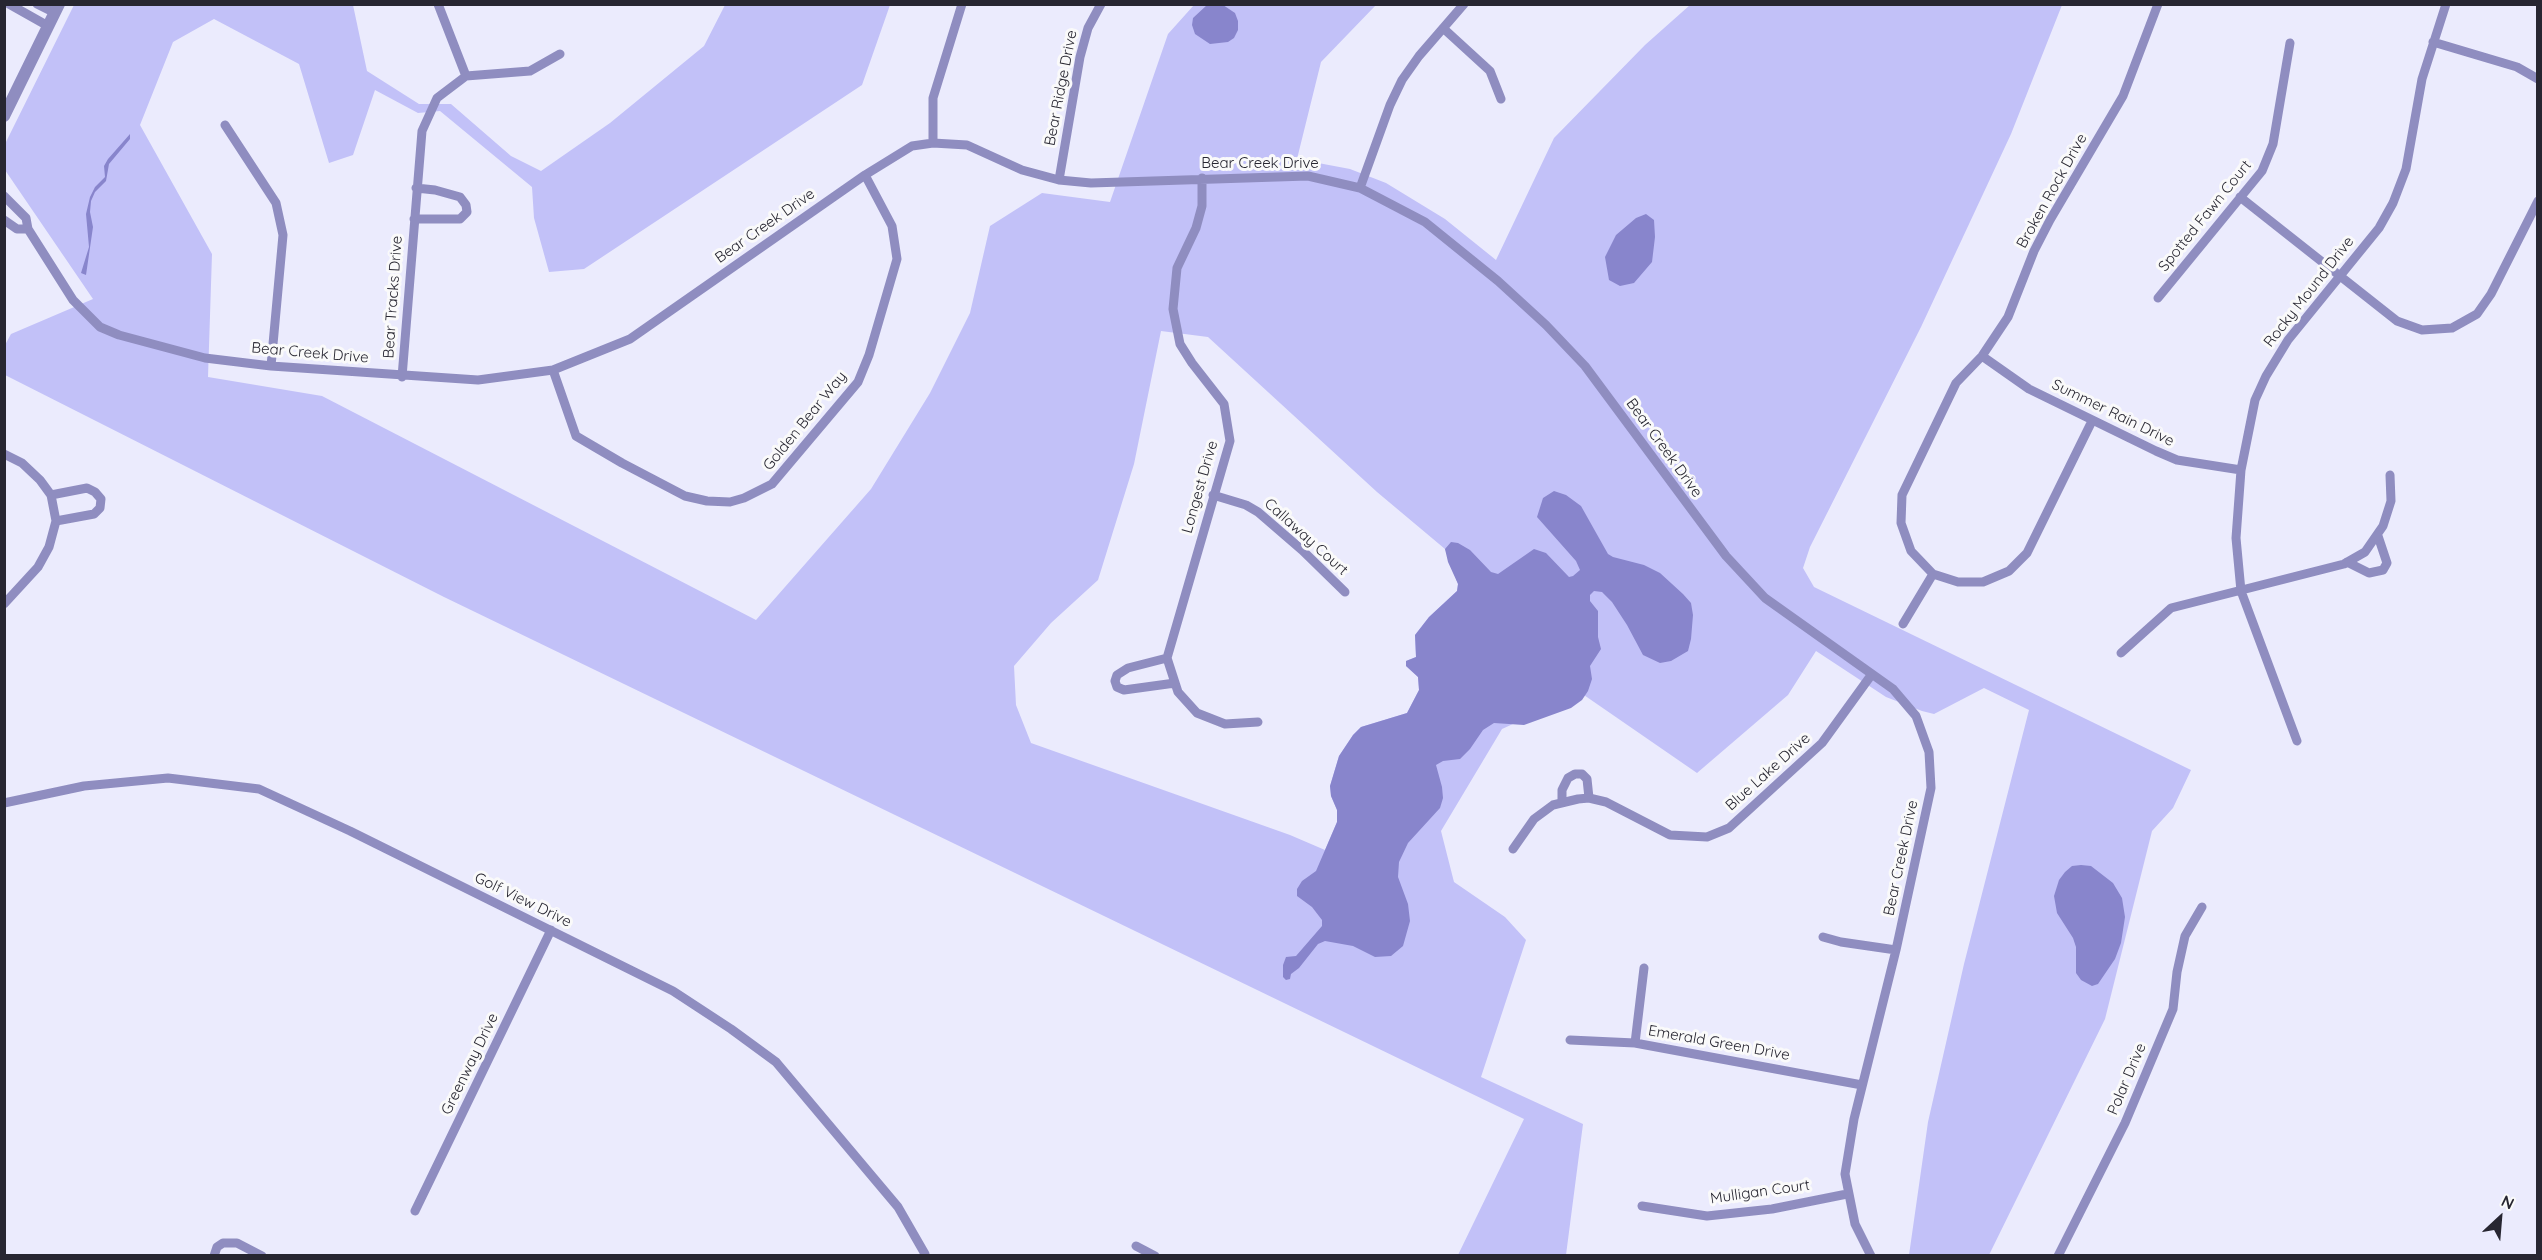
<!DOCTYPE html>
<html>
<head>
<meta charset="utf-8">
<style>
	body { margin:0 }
	#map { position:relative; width:2542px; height:1260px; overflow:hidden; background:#ebebfd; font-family:Quicksand,sans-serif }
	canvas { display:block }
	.frame { position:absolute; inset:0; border:6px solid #272631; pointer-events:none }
	.north { position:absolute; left:2470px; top:1188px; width:60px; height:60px; -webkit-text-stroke:4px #fafafa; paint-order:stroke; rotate:26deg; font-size:16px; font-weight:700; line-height:24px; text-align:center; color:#272631 }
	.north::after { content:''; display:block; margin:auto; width:21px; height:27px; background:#272631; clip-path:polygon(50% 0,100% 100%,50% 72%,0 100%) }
</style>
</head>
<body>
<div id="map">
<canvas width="2542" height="1260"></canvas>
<div class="frame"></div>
<div class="north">N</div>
</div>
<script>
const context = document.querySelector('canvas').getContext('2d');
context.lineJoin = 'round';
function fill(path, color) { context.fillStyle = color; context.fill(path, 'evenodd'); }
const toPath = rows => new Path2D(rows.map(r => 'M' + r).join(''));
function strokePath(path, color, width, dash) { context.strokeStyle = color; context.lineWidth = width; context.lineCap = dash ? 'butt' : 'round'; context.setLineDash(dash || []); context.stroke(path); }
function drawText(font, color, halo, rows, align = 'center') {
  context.font = font + ' Quicksand,sans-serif'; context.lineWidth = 6; context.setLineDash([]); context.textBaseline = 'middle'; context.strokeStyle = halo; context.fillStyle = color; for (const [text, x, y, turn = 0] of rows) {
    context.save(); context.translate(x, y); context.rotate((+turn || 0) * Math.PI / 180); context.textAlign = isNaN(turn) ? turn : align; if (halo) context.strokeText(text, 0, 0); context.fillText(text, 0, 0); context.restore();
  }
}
const green = toPath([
	[74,5,353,5,367,71,419,104,451,104,511,156,541,171,610,123,704,46,725,5,890,5,862,85,584,269,549,272,534,218,532,187,440,111,418,113,375,90,353,155,329,163,299,64,214,19,173,42,140,125,212,254,208,377,322,396,756,620,871,489,930,393,970,313,990,226,1042,193,1110,202,1168,34,1194,5,1376,5,1321,62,1297,159,1350,169,1386,183,1445,219,1496,260,1554,138,1645,45,1690,5,2062,5,2011,134,1921,327,1810,547,1803,568,1814,587,2191,770,2173,808,2152,831,2105,1019,1989,1255,1909,1255,1928,1122,1964,964,2029,710,1984,688,1934,714,1922,711,1886,697,1816,651,1788,695,1697,773,1581,693,1502,729,1441,831,1454,882,1505,917,1526,940,1481,1077,1583,1124,1566,1255,1458,1255,1524,1119,444,597,5,375,5,345,11,334,93,299,5,170,4,146],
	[1161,331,1208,337,1377,492,1445,549,1458,584,1457,591,1429,617,1415,635,1416,657,1406,661,1406,666,1418,677,1419,690,1407,713,1361,727,1353,735,1339,756,1330,786,1331,796,1337,810,1337,822,1325,850,1290,835,1031,743,1016,705,1014,666,1051,623,1098,580,1134,464]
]);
const water = toPath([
	[1207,5,1223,5,1235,13,1238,21,1238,30,1234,38,1228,42,1210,44,1195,34,1192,25,1193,18],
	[130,134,130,139,109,164,106,181,95,192,91,201,90,212,93,227,86,275,81,273,89,247,86,214,90,197,95,187,105,177,104,166,108,159],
	[1646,214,1654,220,1655,237,1652,262,1634,283,1620,286,1609,280,1605,257,1616,235,1636,218],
	[1554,491,1566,495,1581,506,1608,554,1613,557,1644,565,1660,573,1683,594,1691,603,1693,615,1691,639,1688,651,1671,661,1660,663,1643,655,1627,625,1612,602,1602,592,1594,591,1590,595,1590,601,1598,611,1598,637,1601,649,1590,666,1592,679,1588,691,1582,700,1571,708,1524,725,1494,723,1483,730,1470,749,1460,759,1443,761,1436,765,1442,787,1443,798,1440,808,1408,843,1399,862,1398,877,1408,904,1410,921,1403,946,1391,956,1375,957,1353,946,1325,941,1318,944,1299,968,1291,974,1290,979,1286,980,1283,977,1283,965,1286,957,1296,956,1322,926,1322,920,1312,907,1297,896,1297,889,1302,881,1316,871,1337,822,1337,810,1331,796,1330,786,1339,756,1353,735,1361,727,1407,713,1419,690,1418,677,1406,666,1406,661,1416,657,1415,635,1429,617,1457,591,1458,584,1448,562,1445,549,1451,542,1458,543,1470,550,1491,572,1498,574,1534,549,1546,553,1569,577,1573,576,1580,570,1576,561,1537,517,1543,498],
	[2081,865,2091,866,2113,883,2122,898,2125,917,2121,943,2115,959,2098,984,2092,986,2081,980,2076,973,2076,947,2073,938,2057,913,2054,896,2059,880,2065,872,2072,866]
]);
const minor = toPath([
	[9,4,48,26],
	[37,4,55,13],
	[438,4,466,76],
	[1443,28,1490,71,1501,99],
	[2433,42,2517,67,2538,79],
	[225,125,276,203,283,235,271,366],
	[933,143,933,98,962,4],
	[1202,178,1202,206,1196,228,1177,268,1173,309,1180,344,1192,363,1224,404,1230,441,1167,658,1178,692,1197,713,1225,724,1258,722],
	[1059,180,1080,57,1088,28,1101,4],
	[1360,188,1390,105,1402,80,1419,56,1464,4],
	[4,196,26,218,28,229,73,300,100,327,119,335,205,358,271,366,478,380,553,370,630,339,865,175,912,146,933,143,967,145,1022,170,1059,180,1091,183,1308,176,1360,188,1425,222,1498,281,1546,325,1585,366,1726,556,1765,598,1893,689,1916,716,1929,752,1931,788,1896,950,1854,1119,1845,1174,1855,1224,1871,1256],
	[2240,197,2397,321,2422,330,2452,328,2477,314,2491,294,2538,201],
	[414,219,460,219,467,212,466,205,460,197,435,190,416,188],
	[4,220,17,229,28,229],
	[2158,298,2262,171,2273,144,2290,43],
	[1982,356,2029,389,2156,451,2177,460,2241,470],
	[553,370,576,436,622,463,685,496,707,501,730,502,744,498,772,484,858,382,869,355,897,259,892,226,865,175],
	[402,377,422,131,437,98,466,76,530,71,560,54],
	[2092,421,2027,553,2009,571,1983,582,1958,582,1933,574,1911,551,1901,523,1902,495,1956,383,1982,356,2008,317,2034,251,2050,220,2123,96,2158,4],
	[4,454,22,463,40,480,51,495,56,521,49,547,38,567,4,604],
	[51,495,87,488,95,492,101,499,100,508,94,514,56,521],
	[1213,495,1246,505,1258,512,1302,550,1345,592],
	[2347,562,2369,573,2383,570,2387,563,2378,536],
	[1903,624,1933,574],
	[2121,653,2171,608,2344,564,2365,552,2383,526,2391,501,2390,475],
	[1167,658,1128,668,1117,675,1115,681,1117,687,1124,690,1175,683],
	[2297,741,2241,591,2236,538,2241,470,2255,400,2266,376,2288,340,2379,228,2393,203,2406,169,2422,79,2446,4],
	[1562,802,1562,790,1568,778,1575,774,1582,774,1587,779,1589,798],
	[4,803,84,786,168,778,259,789,350,831,673,991,731,1029,776,1062,898,1207,925,1254],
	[1513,849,1534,819,1553,805,1578,799,1589,798,1606,802,1670,835,1707,837,1729,828,1822,743,1872,674],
	[1823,937,1841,942,1896,950],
	[1570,1040,1635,1043,1862,1085],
	[1635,1043,1644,968],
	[1642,1206,1707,1216,1772,1209,1847,1194],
	[415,1211,551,930],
	[1136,1246,1155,1256],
	[214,1256,217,1247,223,1243,237,1243,262,1256],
	[2058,1256,2125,1123,2173,1009,2177,972,2185,936,2202,907]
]);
const tertiary = toPath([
	[4,116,59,4]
]);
const streetNames = [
	["Bear Ridge Drive",1061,88,-79],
	["Bear Creek Drive",1260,163],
	["Broken Rock Drive",2052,191,-61],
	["Spotted Fawn Court",2205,216,-51],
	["Bear Creek Drive",765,226,-35],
	["Rocky Mound Drive",2309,292,-52],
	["Bear Tracks Drive",393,297,-86],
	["Bear Creek Drive",310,353,5],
	["Summer Rain Drive",2113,413,26],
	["Golden Bear Way",805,421,-51],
	["Bear Creek Drive",1664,448,54],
	["Longest Drive",1200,487,-74],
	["Callaway Court",1306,537,42],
	["Blue Lake Drive",1768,772,-42],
	["Bear Creek Drive",1901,858,-78],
	["Golf View Drive",523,900,26],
	["Emerald Green Drive",1719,1043,10],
	["Greenway Drive",470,1064,-64],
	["Polar Drive",2127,1079,-67],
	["Mulligan Court",1760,1192,-8]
];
fill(green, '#c2c1f8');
fill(water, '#8885cc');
strokePath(minor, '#8f8dc0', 9);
strokePath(tertiary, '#8f8dc0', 12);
drawText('15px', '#272631', '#fafafa', streetNames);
</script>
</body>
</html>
